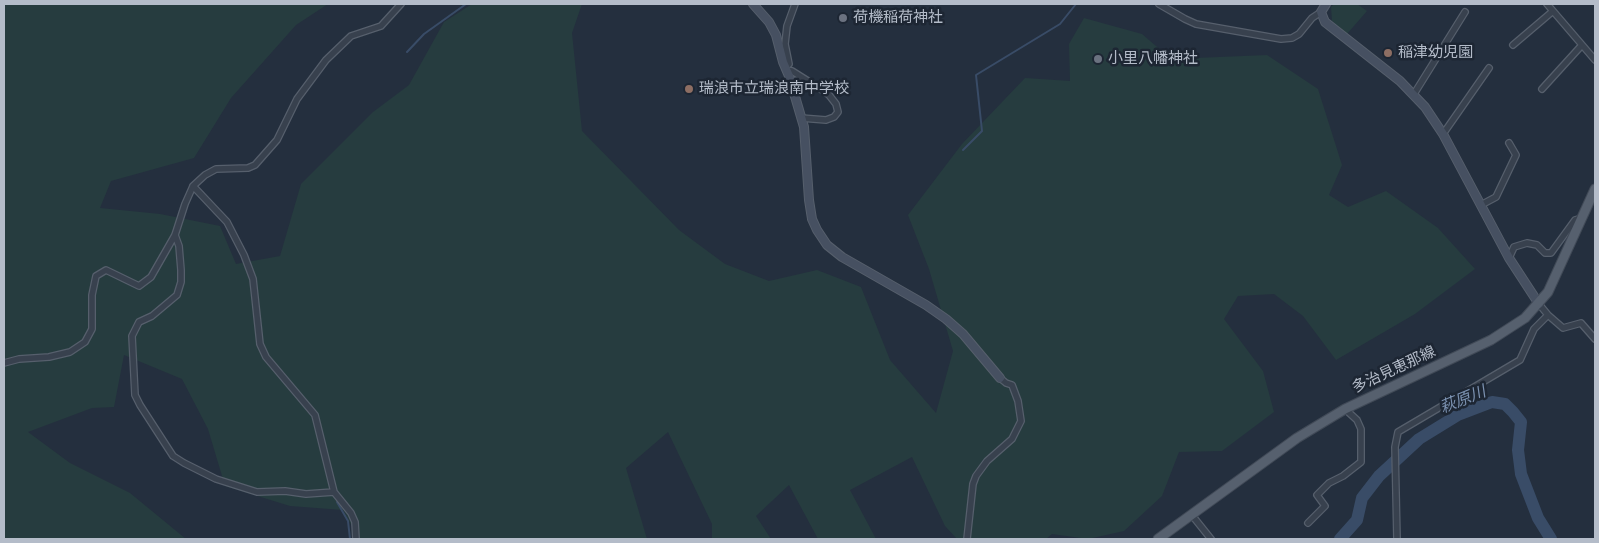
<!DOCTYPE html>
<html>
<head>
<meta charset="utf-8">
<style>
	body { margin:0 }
	#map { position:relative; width:1599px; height:543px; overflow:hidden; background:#242f3e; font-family:Helvetica,sans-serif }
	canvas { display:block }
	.frame { position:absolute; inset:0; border:5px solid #b4bcc9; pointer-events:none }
</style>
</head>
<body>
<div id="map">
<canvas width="1599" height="543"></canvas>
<div class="frame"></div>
</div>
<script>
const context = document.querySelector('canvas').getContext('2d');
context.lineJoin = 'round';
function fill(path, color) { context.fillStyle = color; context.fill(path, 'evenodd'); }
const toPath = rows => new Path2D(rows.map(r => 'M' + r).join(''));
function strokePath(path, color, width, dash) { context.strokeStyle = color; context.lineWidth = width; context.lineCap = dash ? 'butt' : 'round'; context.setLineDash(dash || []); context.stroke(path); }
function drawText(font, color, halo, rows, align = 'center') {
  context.font = font + ' Helvetica,"Noto Sans JP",sans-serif'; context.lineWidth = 5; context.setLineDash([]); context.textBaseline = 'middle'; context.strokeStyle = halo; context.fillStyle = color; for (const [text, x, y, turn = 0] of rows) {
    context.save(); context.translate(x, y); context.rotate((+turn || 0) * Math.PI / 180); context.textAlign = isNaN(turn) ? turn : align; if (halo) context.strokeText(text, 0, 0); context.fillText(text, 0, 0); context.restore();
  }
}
const green = toPath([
	[4,4,328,4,296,25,231,98,194,158,111,181,100,208,160,214,220,226,236,264,280,256,301,184,373,112,409,85,444,22,472,4,582,4,572,33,582,131,679,230,725,264,769,281,817,270,861,287,890,360,936,413,953,351,929,269,908,215,962,144,1025,78,1070,81,1069,44,1084,18,1142,34,1171,59,1267,55,1318,89,1342,165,1329,195,1348,207,1386,191,1438,228,1475,269,1415,314,1336,360,1303,316,1274,294,1238,296,1224,319,1263,371,1274,412,1222,451,1179,452,1162,496,1124,531,1088,539,1052,534,1046,539,957,539,945,526,912,457,850,490,876,539,818,539,789,485,756,516,771,539,712,539,712,524,668,432,626,468,647,539,359,539,343,510,290,506,225,486,208,429,182,379,124,355,114,407,92,408,28,432,70,463,130,493,186,539,4,539],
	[1334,4,1357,4,1367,11,1347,34,1332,21,1331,7]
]);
const stream = toPath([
	[407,52,424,34,466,4],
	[963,150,982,131,976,75,1060,24,1076,4],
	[337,502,348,521,350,539]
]);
const river = toPath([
	[1340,539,1357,520,1362,498,1379,476,1419,439,1458,415,1492,402,1505,404,1513,412,1521,422,1518,450,1521,474,1538,518,1551,539]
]);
const street = toPath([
	[1159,4,1185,19,1196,24,1281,39,1292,38,1299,34,1312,18,1321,12],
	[1547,4,1595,60],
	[1513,45,1553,11],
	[785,67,789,64,785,44,787,26,795,4],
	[786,70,792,71,819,88,829,95,836,104,838,112,834,117,826,120,801,118],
	[1542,89,1582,45],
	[1414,94,1465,12],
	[1443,134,1489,68],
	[193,186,227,222,244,255,253,279,260,344,266,357,315,415,334,492,351,513,355,522,356,539],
	[1481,205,1496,197,1516,155,1509,143],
	[175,235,179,246,181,270,181,282,177,295,152,316,139,322,132,336,135,395,140,405,173,456,184,463,216,479,257,492,285,491,306,494,334,492],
	[1509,258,1514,247,1527,243,1537,245,1545,253,1551,253,1575,220,1582,218],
	[1548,315,1563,328,1581,323,1595,339],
	[4,363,19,359,49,357,70,352,85,342,92,329,92,295,96,276,106,270,139,286,151,277,175,235,185,204,193,186,205,175,216,169,248,168,255,165,277,140,297,99,326,60,351,36,381,26,401,4],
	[1191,514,1211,539],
	[1308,523,1325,506,1317,495,1329,483,1343,476,1361,462,1361,429,1357,420,1345,409],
	[967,539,973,484,976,476,987,461,1012,439,1021,421,1018,401,1012,385,1006,383,1000,378],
	[1397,539,1395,447,1398,432,1520,360,1534,329,1548,315,1539,304]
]);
const secondary = toPath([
	[753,4,769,22,776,35,783,62,789,76,804,127,809,200,812,219,817,230,827,245,842,257,926,305,946,319,963,334,1000,378],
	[1326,4,1321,12,1325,22,1400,81,1425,107,1443,134,1509,258,1539,304]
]);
const primary = toPath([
	[1158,539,1297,438,1345,409,1491,340,1525,318,1548,292,1595,189]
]);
const markers = [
	[843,18,5,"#6b7280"],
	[1388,53,5,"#8d6e63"],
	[1098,59,5,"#6b7280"],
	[689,89,5,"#8d6e63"]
];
const poiNames = [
	["荷機稲荷神社",853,18],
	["稲津幼児園",1398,53],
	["小里八幡神社",1108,59],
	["瑞浪市立瑞浪南中学校",699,89]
];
const streetNames = [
	["多治見恵那線",1394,370,-25]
];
const waterNames = [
	["萩原川",1463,400,-22]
];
fill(green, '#263c3f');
strokePath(stream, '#394c67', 2);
strokePath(river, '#394c67', 12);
strokePath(street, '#565f6c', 8);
strokePath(secondary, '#565f6c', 10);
strokePath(primary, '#414a57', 11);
strokePath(street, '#38414e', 5.5);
strokePath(secondary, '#465061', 8);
strokePath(primary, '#56606e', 9);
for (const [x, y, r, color] of markers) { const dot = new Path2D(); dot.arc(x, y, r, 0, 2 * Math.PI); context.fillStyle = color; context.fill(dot); strokePath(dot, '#1d2633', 2); }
drawText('15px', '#b4bcc9', '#1d2633', poiNames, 'left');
drawText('15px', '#b4bcc9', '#1d2633', streetNames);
drawText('italic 16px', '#7c92b1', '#1d2633', waterNames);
</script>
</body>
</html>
